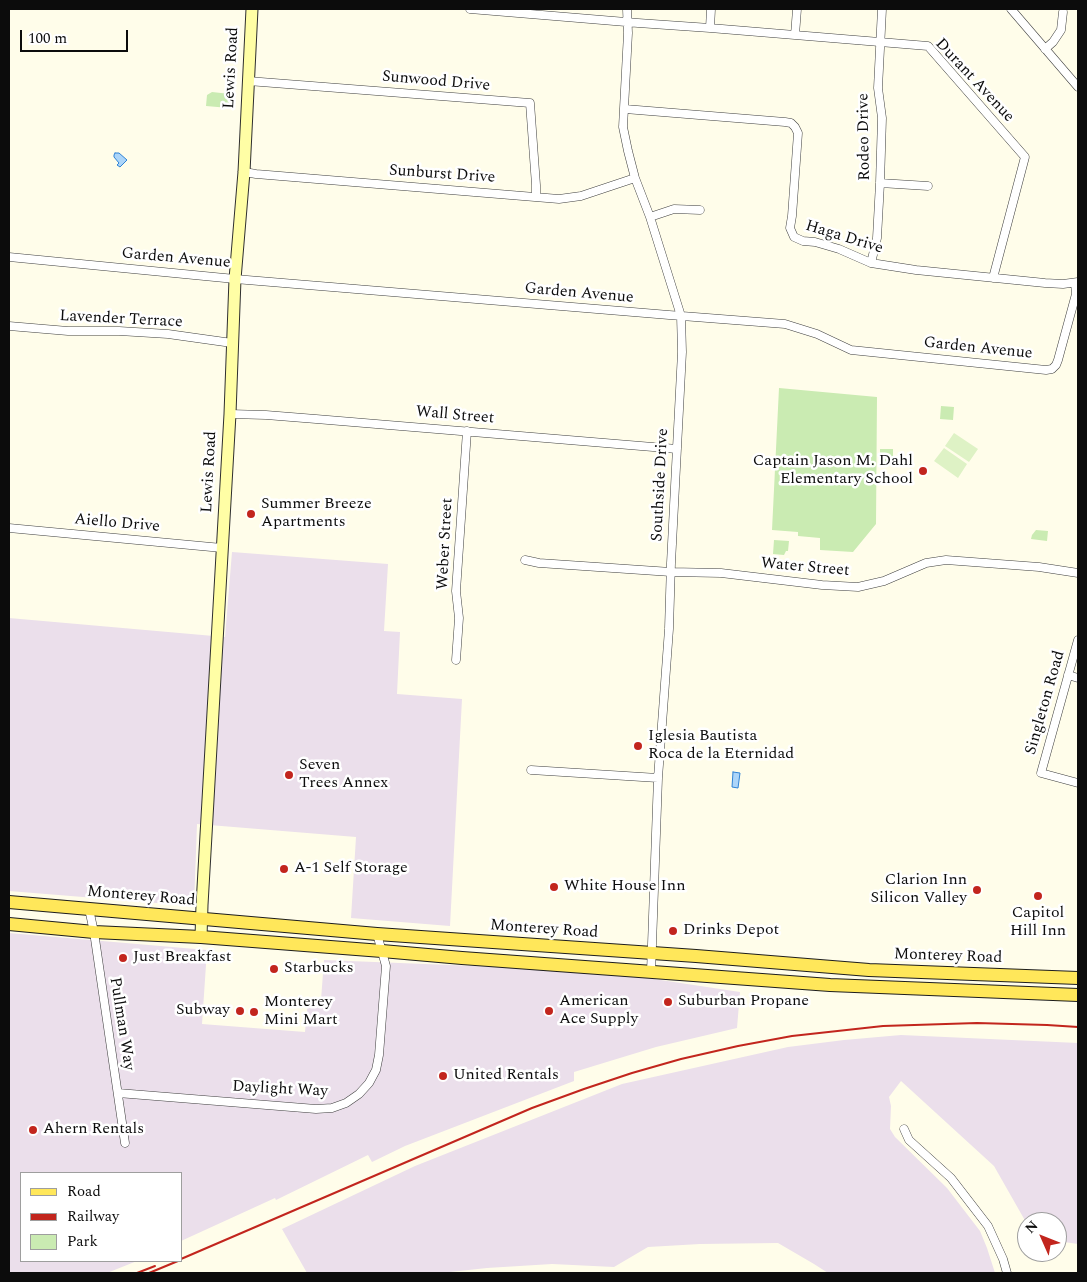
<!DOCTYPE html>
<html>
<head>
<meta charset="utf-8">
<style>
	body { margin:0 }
	#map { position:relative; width:1087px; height:1282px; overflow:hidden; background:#fffdea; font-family:Spectral,serif }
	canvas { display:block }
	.frame { position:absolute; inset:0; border:10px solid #0c0c0c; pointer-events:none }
	.legend { position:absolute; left:20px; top:1172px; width:162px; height:90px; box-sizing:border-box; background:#fff; border:1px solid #9e9e9e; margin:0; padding:6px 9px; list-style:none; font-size:15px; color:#0c0c0c }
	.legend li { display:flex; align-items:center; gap:10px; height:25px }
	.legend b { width:25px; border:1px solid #9e9e9e }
	.north { position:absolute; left:1017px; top:1212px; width:50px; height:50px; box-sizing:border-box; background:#fff; border:1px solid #9e9e9e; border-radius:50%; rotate:314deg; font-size:14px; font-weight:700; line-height:20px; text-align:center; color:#0c0c0c }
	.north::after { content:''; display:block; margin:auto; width:18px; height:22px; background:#c2251d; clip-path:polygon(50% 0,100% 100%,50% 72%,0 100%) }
	.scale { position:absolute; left:20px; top:30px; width:108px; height:22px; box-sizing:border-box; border:2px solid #0c0c0c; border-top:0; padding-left:6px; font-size:15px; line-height:18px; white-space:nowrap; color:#0c0c0c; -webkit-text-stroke:4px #fff; paint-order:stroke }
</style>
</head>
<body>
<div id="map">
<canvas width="1087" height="1282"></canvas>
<div class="frame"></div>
<ul class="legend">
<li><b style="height:6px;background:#ffe75a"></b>Road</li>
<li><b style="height:6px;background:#c2251d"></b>Railway</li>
<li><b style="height:14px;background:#caebb2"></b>Park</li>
</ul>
<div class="north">N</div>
<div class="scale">100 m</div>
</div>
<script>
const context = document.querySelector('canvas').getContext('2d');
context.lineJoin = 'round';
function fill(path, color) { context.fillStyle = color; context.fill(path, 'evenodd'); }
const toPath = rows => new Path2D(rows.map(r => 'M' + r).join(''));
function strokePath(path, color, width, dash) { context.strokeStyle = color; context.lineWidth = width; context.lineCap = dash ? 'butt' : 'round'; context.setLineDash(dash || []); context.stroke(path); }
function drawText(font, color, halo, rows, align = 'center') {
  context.font = font + ' Spectral,serif'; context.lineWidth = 5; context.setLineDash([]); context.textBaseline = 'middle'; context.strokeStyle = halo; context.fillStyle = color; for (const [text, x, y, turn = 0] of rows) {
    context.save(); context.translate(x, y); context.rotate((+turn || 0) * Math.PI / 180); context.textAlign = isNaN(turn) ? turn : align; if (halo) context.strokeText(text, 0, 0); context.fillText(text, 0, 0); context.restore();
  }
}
const industrial = toPath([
	[232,552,388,564,384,631,400,632,397,694,462,699,450,926,351,918,356,837,197,824,194,906,9,891,9,618,225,637],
	[9,933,207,950,202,1024,305,1032,308,1000,321,1000,324,960,601,971,740,992,737,1028,656,1047,574,1072,574,1081,405,1146,372,1162,368,1155,276,1200,275,1198,181,1241,181,1173,21,1173,21,1261,137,1261,107,1273,9,1273],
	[901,1035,1078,1043,1078,1244,1057,1241,1057,1222,1027,1222,1027,1224,994,1166,901,1081,889,1097,891,1106,890,1129,895,1137,947,1188,980,1231,987,1248,995,1273,828,1273,814,1264,778,1243,700,1244,648,1247,614,1267,552,1264,487,1268,441,1273,307,1273,282,1229,415,1166,622,1084,788,1047,844,1040]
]);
const green = toPath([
	[212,92,230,94,229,108,206,106,207,95],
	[779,388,877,397,876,524,853,552,820,550,820,538,798,536,798,532,772,530],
	[941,406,954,407,953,420,940,419],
	[880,449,893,449,893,463,880,463],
	[1036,530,1048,531,1047,541,1031,539,1032,535],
	[774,540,789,541,788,551,786,551,784,555,773,554]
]);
const pitch = toPath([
	[954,433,978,449,969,462,945,446],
	[944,448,967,464,958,478,934,461]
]);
const water = toPath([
	[115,153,119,153,127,160,120,167,117,165,119,163,114,157,114,155,115,153],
	[733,772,740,773,738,788,732,787,733,772]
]);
const street = toPath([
	[470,9,638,23,710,28,928,46,1025,157,993,278],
	[627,9,628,33,623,127,628,151,635,178,650,217,681,316,682,352,671,563,669,629,658,778,651,972],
	[1011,9,1078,87],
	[710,28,711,9],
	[795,35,797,9],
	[1045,49,1053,42,1061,30,1063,12],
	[248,81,530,103,536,185,536,196],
	[625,109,785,122,791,123,795,127,798,133,792,216,790,228,794,237,803,241,815,242,839,249,871,263,916,270,1045,283,1063,284,1078,282],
	[244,172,256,174,559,199,581,196,635,178],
	[880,183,928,186],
	[650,217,674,209,700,210],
	[9,257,235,279,669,315,785,324,817,334,851,350,1046,370,1052,369,1056,365,1058,360,1076,294,1075,283],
	[871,263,877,238,880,183,882,118,878,88,882,9],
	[9,326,68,331,119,331,168,334,232,343],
	[230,414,266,415,316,419,677,449],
	[9,528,222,548],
	[525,560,539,563,671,572,721,573,822,585,858,587,884,581,926,563,946,560,1039,567,1078,573],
	[1078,640,1041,773,1078,783],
	[456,660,459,618,456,591,467,431],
	[1068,675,1078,678],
	[531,770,658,778],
	[89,909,94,932,125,1143],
	[118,1093,316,1109,332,1108,346,1103,359,1094,369,1083,376,1070,379,1055,386,966,377,934],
	[904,1129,909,1140,951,1178,988,1226,1003,1259,1007,1273]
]);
const secondary = toPath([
	[201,937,202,905,230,414,235,279,244,172,252,9]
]);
const primary = toPath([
	[9,902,377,934,696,956,869,970,1078,978],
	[9,924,94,932,201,937,382,951,462,958,830,985,1078,995]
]);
const rail = toPath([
	[181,1259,532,1108,584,1089,632,1073,681,1059,738,1046,792,1036,883,1026,977,1023,1047,1025,1078,1027],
	[137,1273,155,1266],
	[149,1273,178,1261]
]);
const markers = [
	[923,471,5,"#c2251d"],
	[251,514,5,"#c2251d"],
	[638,746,5,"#c2251d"],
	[289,775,5,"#c2251d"],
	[284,869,5,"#c2251d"],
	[554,887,5,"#c2251d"],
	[977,890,5,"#c2251d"],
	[1038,896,5,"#c2251d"],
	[673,931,5,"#c2251d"],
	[123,958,5,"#c2251d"],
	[274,969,5,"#c2251d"],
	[668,1002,5,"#c2251d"],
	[240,1011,5,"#c2251d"],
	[549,1011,5,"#c2251d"],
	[254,1012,5,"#c2251d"],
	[443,1076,5,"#c2251d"],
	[33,1130,5,"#c2251d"]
];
const streetNames = [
	["Lewis Road",232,68,-87],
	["Durant Avenue",974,81,47],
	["Sunwood Drive",436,82,5],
	["Rodeo Drive",865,137,-91],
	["Sunburst Drive",442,175,4],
	["Haga Drive",844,238,17],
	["Garden Avenue",176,259,5],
	["Garden Avenue",579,294,5],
	["Lavender Terrace",121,320,3],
	["Garden Avenue",978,349,6],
	["Wall Street",455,416,5],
	["Lewis Road",210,472,-87],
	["Southside Drive",661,485,-87],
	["Aiello Drive",117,524,5],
	["Weber Street",446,544,-87],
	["Water Street",805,568,5],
	["Singleton Road",1046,703,-74],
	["Monterey Road",141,897,5],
	["Monterey Road",544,930,4],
	["Monterey Road",948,957,2],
	["Pullman Way",121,1024,81],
	["Daylight Way",280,1090,3]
];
const poiNames = [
	["Captain Jason M. Dahl",913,462,"right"],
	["Elementary School",913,480,"right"],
	["Summer Breeze",261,505],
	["Apartments",261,523],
	["Iglesia Bautista",648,737],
	["Roca de la Eternidad",648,755],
	["Seven",299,766],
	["Trees Annex",299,784],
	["A-1 Self Storage",294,869],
	["Clarion Inn",967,881,"right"],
	["Silicon Valley",967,899,"right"],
	["White House Inn",564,887],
	["Capitol",1038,914,"center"],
	["Hill Inn",1038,932,"center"],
	["Drinks Depot",683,931],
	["Just Breakfast",133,958],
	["Starbucks",284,969],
	["American",559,1002],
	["Ace Supply",559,1020],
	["Suburban Propane",678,1002],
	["Monterey",264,1003],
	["Mini Mart",264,1021],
	["Subway",230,1011,"right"],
	["United Rentals",453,1076],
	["Ahern Rentals",43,1130]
];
fill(industrial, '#ebdfeb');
fill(green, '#caebb2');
fill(pitch, '#def2c5');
fill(water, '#acd5f9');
strokePath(water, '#2f82d4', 1);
strokePath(street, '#3f3f3f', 9);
strokePath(secondary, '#2e2e2e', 13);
strokePath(primary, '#1d1d1d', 14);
strokePath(street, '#fff', 8);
strokePath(secondary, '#fffea5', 11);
strokePath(primary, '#ffe75a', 12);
strokePath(rail, '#c2251d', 2);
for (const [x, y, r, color] of markers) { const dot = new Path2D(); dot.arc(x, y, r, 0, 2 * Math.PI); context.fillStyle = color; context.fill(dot); strokePath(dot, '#fff', 2); }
drawText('16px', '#0c0c0c', '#fff', streetNames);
drawText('16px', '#0c0c0c', '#fff', poiNames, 'left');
</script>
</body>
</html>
